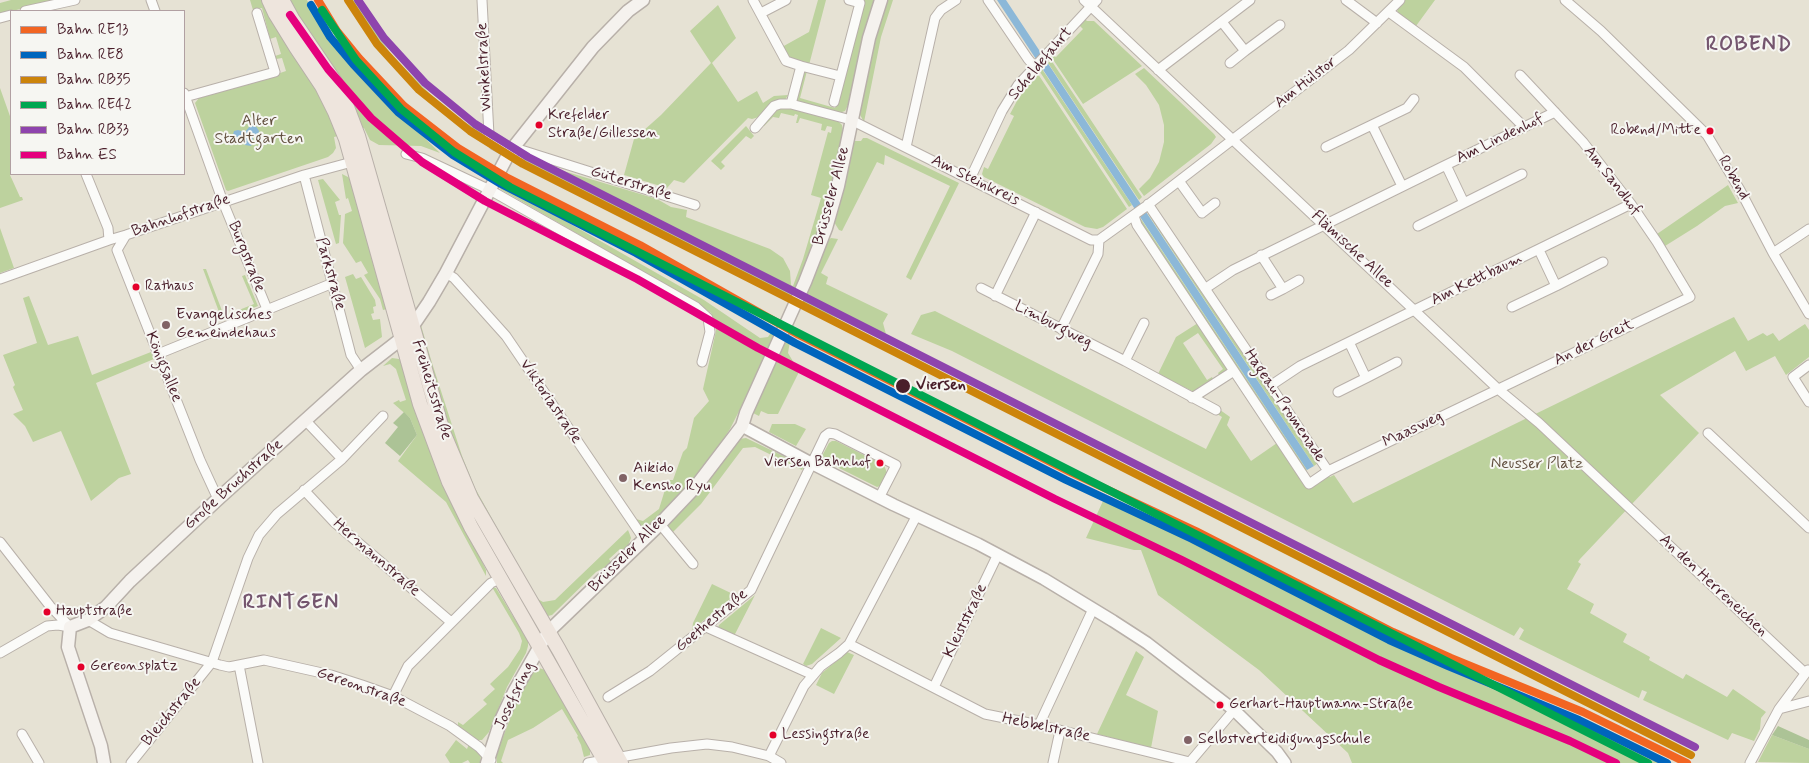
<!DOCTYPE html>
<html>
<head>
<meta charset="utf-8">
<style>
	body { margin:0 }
	#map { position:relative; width:1809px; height:763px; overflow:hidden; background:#e6e2d4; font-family:Mynerve,sans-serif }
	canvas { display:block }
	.legend { position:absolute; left:10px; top:10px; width:175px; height:165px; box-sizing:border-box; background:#f6f6f2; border:1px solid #b1a0a2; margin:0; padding:6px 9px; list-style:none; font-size:15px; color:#4a1f2b }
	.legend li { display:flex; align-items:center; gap:10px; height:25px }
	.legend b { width:25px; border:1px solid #b1a0a2 }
</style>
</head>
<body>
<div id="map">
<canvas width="1809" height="763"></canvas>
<ul class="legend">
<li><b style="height:6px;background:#f26522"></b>Bahn RE13</li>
<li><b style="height:6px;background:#0065bd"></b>Bahn RE8</li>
<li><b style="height:6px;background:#cc840b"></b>Bahn RB35</li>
<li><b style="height:6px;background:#00a651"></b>Bahn RE42</li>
<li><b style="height:6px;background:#8e44ad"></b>Bahn RB33</li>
<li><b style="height:6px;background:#e5007d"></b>Bahn ES</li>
</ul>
</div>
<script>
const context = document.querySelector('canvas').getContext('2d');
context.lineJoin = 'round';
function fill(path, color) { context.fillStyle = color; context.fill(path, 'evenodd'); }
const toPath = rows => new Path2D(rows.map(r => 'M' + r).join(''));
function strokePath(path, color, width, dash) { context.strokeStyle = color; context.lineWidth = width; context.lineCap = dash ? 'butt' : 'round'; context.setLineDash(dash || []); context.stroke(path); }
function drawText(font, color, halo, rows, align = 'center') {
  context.font = font + ' Mynerve,sans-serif'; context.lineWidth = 4; context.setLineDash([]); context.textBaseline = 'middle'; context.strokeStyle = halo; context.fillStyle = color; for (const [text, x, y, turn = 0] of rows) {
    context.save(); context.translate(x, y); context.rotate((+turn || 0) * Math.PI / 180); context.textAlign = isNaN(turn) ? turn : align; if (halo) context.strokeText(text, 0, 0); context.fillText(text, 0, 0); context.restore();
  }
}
const green = toPath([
	[11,0,57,0,0,14,0,3],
	[250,0,264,0,318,89,338,136,334,137,336,148,333,153,328,157,228,191,226,190,195,103,199,98,274,77,274,75,286,71,282,58,276,59,275,56,281,54,276,37,270,39,262,8,253,10],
	[289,0,307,0,315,16,338,48,369,84,440,153,421,146,379,145,370,140,364,128,360,129],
	[344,0,355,0,390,53,429,93,464,122,482,131,483,141,418,92,387,59],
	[818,0,826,0,809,65,788,59,782,47,809,32],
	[864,0,877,0,858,59,848,105,845,111,839,113,796,103,802,71,807,71,800,98,835,108],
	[885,0,893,0,881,37,864,122,859,113,860,96],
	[1405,0,1435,0,1416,26,1398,13,1397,9],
	[718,5,736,38,712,63,738,102,757,91,763,103,774,96,788,95,785,100,769,106,759,117,752,119,748,118,684,183,674,180,667,188,624,175,634,139,661,115,711,63,690,31],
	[1084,18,1087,21,1094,21,1142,66,1083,104,1052,58,1054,56,1056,57,1083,29,1078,24],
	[1051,60,1142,197,1139,200,1048,63],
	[1144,68,1214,134,1216,137,1211,144,1144,196,1139,189,1150,178,1159,162,1164,142,1164,125,1159,105,1146,85,1135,74],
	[1042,69,1132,205,1129,207,1040,72],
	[1038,74,1127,209,1103,227,1097,229,1085,227,984,177,982,174,984,167,988,169,1014,116,1010,114,1018,99],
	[0,88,11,119,12,174,10,175,20,197,22,197,23,200,0,208],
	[786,107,838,121,842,125,843,132,824,218,793,299,515,160,517,157,657,199,671,207,687,210,686,217,770,249,783,258,790,271,791,285,793,286,803,259,821,198,811,195,828,132,831,133,832,127,827,126,825,131,821,130,822,124,800,118,798,123,796,123,798,115,795,114,794,116,781,113,779,118,773,117,764,126,762,123,775,110],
	[746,126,754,136,751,139,746,136,721,162,725,166,721,170,711,161],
	[863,138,867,138,959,183,911,280,906,277,950,186,885,155,884,165,877,162,842,231,839,230,834,222,853,141,861,141],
	[342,174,350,178,355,193,387,309,383,310,380,299,364,275,368,273,361,261,356,263,343,243,345,214,352,211,348,198,346,199],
	[323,179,340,200,335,202,339,215,341,215,339,243,336,244,318,180],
	[502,185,704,300,760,338,768,337,772,331,778,334,730,429,705,468,652,524,644,527,640,526,636,519,643,521,659,509,668,480,673,480,683,452,687,448,694,418,709,401,703,389,716,331,715,321,711,313,699,304,500,189],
	[1728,185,1738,203,1725,206,1697,226,1665,246,1657,234],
	[1151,211,1318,463,1314,466,1148,214],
	[1141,219,1307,470,1304,473,1138,221],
	[0,228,14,268,0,273],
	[831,238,838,239,821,273,828,277,826,284,888,314,883,323,887,338,800,303,828,240],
	[203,269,206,269,224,316,254,304,242,276,245,275,258,306,222,320],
	[353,274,356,279,361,277,375,300,376,306,373,307,374,313,371,314,373,320,380,319,382,337,365,348,345,277],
	[29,296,48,345,78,336,92,375,151,352,154,359,96,383,131,474,119,478,91,501,61,431,33,442,25,426,13,414,23,410,13,387,15,385,3,355,37,343,23,298],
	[935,311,1206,449,1222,417,1214,412,1216,407,1230,417,1227,425,1251,461,1277,443,1307,488,1328,474,1330,477,1334,475,1353,503,1734,317,1748,341,1763,333,1767,336,1773,333,1779,341,1805,324,1809,330,1809,357,1786,375,1775,356,1746,371,1735,351,1660,395,1699,433,1580,559,1578,562,1581,564,1567,589,1594,604,1590,613,1627,634,1623,642,1650,657,1649,660,1683,679,1686,674,1727,697,1733,689,1766,712,1761,718,1760,729,1754,741,1732,733,1728,740,1643,700,1647,692,1642,690,1639,698,1519,639,1524,630,1520,627,1514,636,952,351,911,334,921,315],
	[420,322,432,363,462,456,475,488,536,598,543,602,555,600,628,530,630,535,631,538,628,546,622,551,620,549,609,559,611,562,607,566,596,572,552,615,548,616,543,615,468,484,417,338],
	[1198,323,1228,369,1219,375,1218,373,1223,369,1198,333,1183,343,1207,380,1212,377,1213,379,1194,392,1158,374,1176,337],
	[785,338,790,341,788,353,794,363,815,377,814,379,799,372,778,414,768,414,761,411,759,416,753,413],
	[392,358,399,359,402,362,431,454,486,570,486,576,446,502,398,461,417,435,410,418,393,403,399,400,400,402,406,400,396,369,390,364,383,366],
	[772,424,795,424,806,429,796,446,769,432],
	[746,438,804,466,802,470,755,447,743,448,701,504,672,533,667,527,668,524,700,491,739,439],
	[832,441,836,441,884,465,887,473,880,486,877,487,823,460,822,456,829,443],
	[1103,501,1131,514,1134,512,1223,555,1377,636,1424,659,1565,715,1663,763,1352,763,1348,753,1259,670,1158,595,1141,550,1134,550,1086,538],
	[712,584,735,595,692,630,693,623],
	[492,587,496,588,528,641,528,646,526,653,507,687,489,732,482,740,478,740,458,727,458,722,463,725,487,704,483,700,495,689,490,684,508,667,520,649,522,641,519,633],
	[755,595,734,636,718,628,719,625],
	[821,628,841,638,812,664,806,666,803,664],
	[1136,651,1144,657,1126,695,1158,711,1151,748,1097,734],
	[847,652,854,655,834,694,816,685,822,673],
	[539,668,545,670,590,748,590,755,584,757,581,745,577,737,578,736,562,709,533,728,508,740,501,761,503,763,497,763,496,755,520,693,532,671],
	[1772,735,1809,749,1809,763,1758,762],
	[456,740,467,749,469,744,477,750,481,756,480,763,470,763,468,760,462,763,450,763,445,755]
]);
const forest = toPath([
	[404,412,410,418,417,435,400,456,385,443,398,427,393,423],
	[1778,726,1809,740,1809,749,1772,735]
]);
const water = toPath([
	[997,0,1006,0,1314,466,1307,470],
	[255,125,259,131,258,135,253,137,253,142,251,146,245,145,242,140,236,142,232,138,234,131,238,130,245,132,250,126]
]);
const minor = toPath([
	[151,0,155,11],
	[482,0,489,135,494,145,509,153,521,150,695,205],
	[753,0,786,61,801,66,791,104],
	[988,0,1028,59,1034,66],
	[1084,0,1498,389,1539,423,1805,673],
	[1346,0,1377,23],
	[1565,0,1601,31,1707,135,1740,190,1773,253,1809,314],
	[25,11,75,0],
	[1389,12,1464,67,1524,127],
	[761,13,786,0],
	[0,18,11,15],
	[1222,22,1245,51,1280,25],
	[1230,63,1245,51],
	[801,66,840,76],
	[1158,70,1250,0],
	[184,93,223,202,267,309],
	[185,97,275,72,257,13],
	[834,102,860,3,849,0],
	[1372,125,1402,186],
	[755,128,774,106,780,104,791,104,851,120,1091,240,1099,240],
	[906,147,935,18,941,10,956,0],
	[1326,147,1407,108,1414,99],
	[406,154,422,158,490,190,696,307,708,318,710,332,702,362],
	[1446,165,1555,112],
	[86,174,108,228,109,240],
	[304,175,351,355,361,370],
	[970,179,1002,111,1018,85,1097,0],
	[1179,181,1202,213,1215,203],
	[1148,204,1328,471],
	[1134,216,1137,225,1309,484,1328,471,1690,297,1657,242,1631,204,1583,142,1520,75],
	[1418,226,1522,174],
	[126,235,117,250,200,460,218,499],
	[1539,250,1556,286,1603,262],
	[1773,253,1809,229],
	[1261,255,1283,289,1299,280],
	[446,273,454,278,506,336,644,539],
	[0,279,109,240,126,235,304,175,352,162],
	[981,288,1125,361,1216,410],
	[1206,288,1233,270,1446,165,1464,203],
	[1271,295,1283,289],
	[995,296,1036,212],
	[1512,307,1556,286],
	[1061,329,1098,254,1099,240,1145,207,1349,50,1400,0],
	[1349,342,1366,378,1397,362],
	[158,354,333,283],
	[1125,361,1144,323],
	[1809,365,1793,377,1809,402],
	[1270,386,1300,366,1631,204],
	[1338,392,1366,378],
	[1192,398,1234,371],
	[306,421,342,459],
	[1708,433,1809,528],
	[304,490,334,522,451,622],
	[660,524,693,564],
	[0,542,50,606,70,627],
	[88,620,110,633,220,665,229,667,264,660,331,675,362,685,393,696,450,726,479,747,491,760],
	[706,627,813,675],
	[849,644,985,714,1039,725,1190,762,1234,710],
	[0,653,47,626,58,625,70,627],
	[239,665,258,763],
	[934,687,998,554],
	[393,696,408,666,491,583,500,579],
	[608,697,650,671,751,590,825,436,829,433,835,434,896,465,879,498],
	[1779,709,1809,701],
	[1039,725,1093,609],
	[22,734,39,763],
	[769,756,804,686,821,666,839,653,849,644,917,515],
	[131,763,212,662,248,558,259,535,277,514,342,459,383,416],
	[588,763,671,748,707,744,732,747,769,756,781,763],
	[1053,763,1060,731],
	[1750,763,1779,709,1808,670]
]);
const tertiary = toPath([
	[742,426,811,463,894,505,978,544,1044,579,1113,621,1147,643,1234,710,1277,752,1285,763]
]);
const secondary = toPath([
	[104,763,101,746,68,647,70,627,88,620,106,607,130,581,218,499,361,370,401,339,412,327,429,302,446,273,509,153,593,47,628,11,643,0],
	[487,763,501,720,514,692,548,632,660,524,697,485,742,426,746,413,805,282,826,228,838,186,869,38,881,0]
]);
const primary = toPath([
	[269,0,275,13,296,47,322,86,335,112,346,139,420,404,449,482,471,527,606,763],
	[282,0,293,20,335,82,347,107,358,136,443,432,471,498,559,650,621,763]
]);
const rail1 = toPath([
	[318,0,337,31,359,58,404,106,458,148,506,177,640,245,799,335,1070,472,1196,531,1393,632,1451,658,1583,712,1687,763]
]);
const rail2 = toPath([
	[311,5,330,37,353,64,398,112,453,155,501,184,636,253,795,343,1066,480,1192,539,1389,640,1448,666,1579,720,1667,763]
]);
const rail3 = toPath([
	[348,0,377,44,419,90,470,131,523,164,1691,755]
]);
const rail4 = toPath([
	[322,10,356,60,401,109,454,152,510,187,1648,763]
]);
const rail5 = toPath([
	[358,0,384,38,425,83,475,124,528,157,1695,747]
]);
const rail6 = toPath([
	[290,15,328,69,371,118,422,162,485,201,637,279,758,348,1055,499,1182,560,1379,660,1439,687,1570,741,1616,763]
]);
const markers = [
	[539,125,4.5,"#e4002b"],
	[1710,131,4.5,"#e4002b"],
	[136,287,4.5,"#e4002b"],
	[166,325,5,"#816366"],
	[903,386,8,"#4a1f2b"],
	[880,463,4.5,"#e4002b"],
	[623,478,5,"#816366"],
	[47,612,4.5,"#e4002b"],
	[81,667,4.5,"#e4002b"],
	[1220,705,4.5,"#e4002b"],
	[773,735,4.5,"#e4002b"],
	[1188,740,5,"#816366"]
];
const busNames = [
	["Krefelder",548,116],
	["Straße/Gillessen",548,134],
	["Robend/Mitte",1701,131,"right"],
	["Rathaus",145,287],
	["Viersen Bahnhof",871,463,"right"],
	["Hauptstraße",56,612],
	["Gereonsplatz",90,667],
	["Gerhart-Hauptmann-Straße",1229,705],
	["Lessingstraße",782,735]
];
const streetNames = [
	["Scheldefahrt",1041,64,-50],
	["Winkelstraße",485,67,-93],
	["Am Hülstor",1306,83,-38],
	["Am Lindenhof",1500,139,-26],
	["Robend",1733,178,60],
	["Am Steinkreis",975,181,26],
	["Am Sandhof",1612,181,52],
	["Güterstraße",631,184,17],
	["Brüsseler Allee",832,196,-75],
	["Bahnhofstraße",181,216,-19],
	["Flämische Allee",1352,250,43],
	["Burgstraße",246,257,68],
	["Parkstraße",330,274,74],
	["Am Kettbaum",1477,280,-26],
	["Limburgweg",1053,325,27],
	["An der Greit",1594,343,-26],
	["Königsallee",163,367,68],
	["Freiheitsstraße",431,390,73],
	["Viktoriastraße",550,402,56],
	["Hageau-Promenade",1284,406,56],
	["Maasweg",1413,430,-26],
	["Große Bruchstraße",234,485,-42],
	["Brüsseler Allee",628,554,-45],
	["Hermannstraße",376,558,41],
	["An den Herreneichen",1713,586,43],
	["Goethestraße",712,621,-40],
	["Kleiststraße",966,621,-64],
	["Gereonstraße",361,688,19],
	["Josefsring",515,696,-65],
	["Bleichstraße",172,712,-51],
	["Hebbelstraße",1046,728,12]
];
const parkNames = [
	["Alter",259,122],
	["Stadtgarten",259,140],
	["Neusser Platz",1537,465]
];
const poiNames = [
	["Evangelisches",176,316],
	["Gemeindehaus",176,334],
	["Aikido",633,469],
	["Kensho Ryu",633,487],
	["Selbstverteidigungsschule",1198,740]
];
const stopNames = [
	["Viersen",916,386]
];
const districtNames = [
	["ROBEND",1749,46],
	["RINTGEN",291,604]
];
fill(green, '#bdd29e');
fill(forest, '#acc396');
fill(water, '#8cb8d8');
strokePath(minor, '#b8b0a9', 11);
strokePath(tertiary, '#b8b0a9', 14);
strokePath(secondary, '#b8b0a9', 15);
strokePath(primary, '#b8b0a9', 16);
strokePath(minor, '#fbfbf9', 9);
strokePath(tertiary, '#fbfbf9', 11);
strokePath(secondary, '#f5f2ee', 12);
strokePath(primary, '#eee5dd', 14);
strokePath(rail1, '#f26522', 8);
strokePath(rail2, '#0065bd', 8);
strokePath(rail3, '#cc840b', 8);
strokePath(rail4, '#00a651', 8);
strokePath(rail5, '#8e44ad', 8);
strokePath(rail6, '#e5007d', 8);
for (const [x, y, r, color] of markers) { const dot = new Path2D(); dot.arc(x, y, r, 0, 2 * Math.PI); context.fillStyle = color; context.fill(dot); strokePath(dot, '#f6f6f2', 2); }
drawText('15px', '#4a1f2b', '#f6f6f2', busNames, 'left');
drawText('16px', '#4a1f2b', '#f6f6f2', streetNames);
drawText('16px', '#635140', '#f6f6f2', parkNames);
drawText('16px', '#4a1f2b', '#f6f6f2', poiNames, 'left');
drawText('bold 16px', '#4a1f2b', '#f6f6f2', stopNames, 'left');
context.letterSpacing = '1px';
drawText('bold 21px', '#74556e', '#f6f6f2', districtNames);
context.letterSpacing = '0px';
</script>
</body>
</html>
